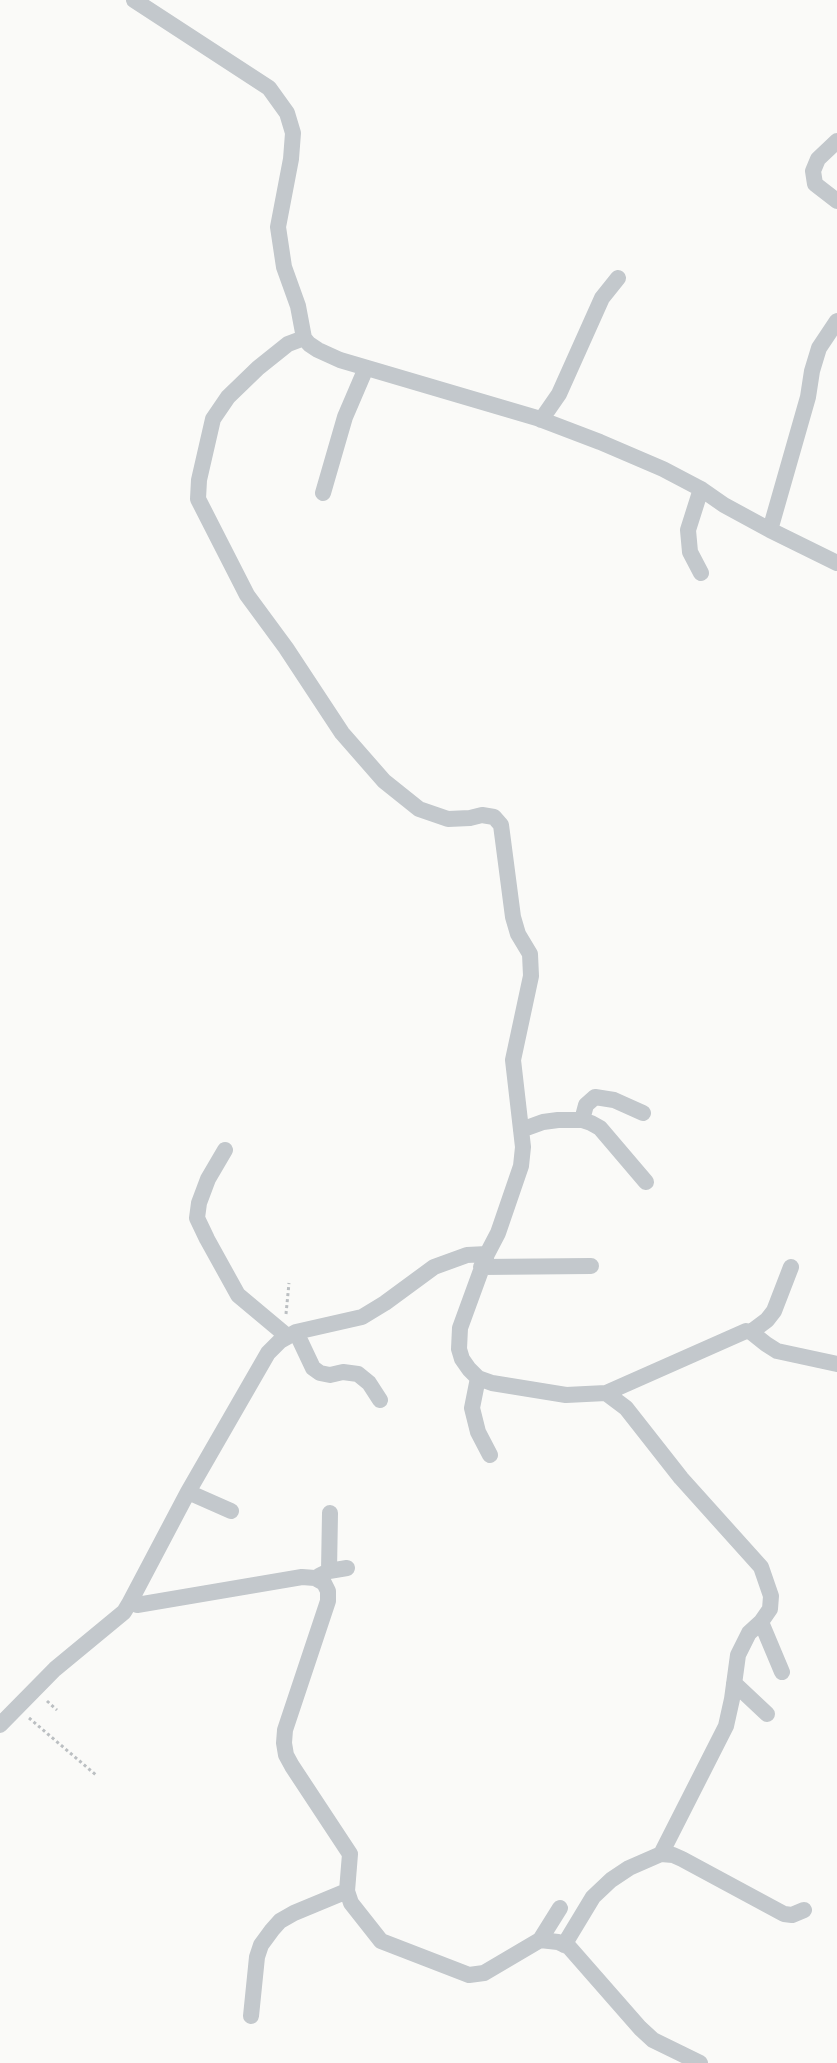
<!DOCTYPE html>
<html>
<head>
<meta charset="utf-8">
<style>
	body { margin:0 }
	canvas { display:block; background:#fafaf8 }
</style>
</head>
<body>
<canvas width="837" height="2063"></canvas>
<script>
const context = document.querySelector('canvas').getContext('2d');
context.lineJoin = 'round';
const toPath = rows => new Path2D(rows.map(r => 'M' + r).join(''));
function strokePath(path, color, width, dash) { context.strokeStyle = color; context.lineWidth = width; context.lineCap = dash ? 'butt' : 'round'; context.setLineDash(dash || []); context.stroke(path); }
const path = toPath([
	[286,1314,289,1283],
	[47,1701,57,1710],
	[29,1718,96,1775]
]);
const minor = toPath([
	[134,0,269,88,287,113,293,133,291,159,278,227,284,267,298,306,304,338,309,344,318,350,340,360,537,418,600,442,663,469,701,489,724,505,770,530,837,563],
	[837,141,818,159,813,171,815,184,837,201],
	[304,338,288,344,258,368,228,397,213,419,199,480,198,499,247,595,286,648,342,733,384,781,419,809,448,819,470,818,482,815,494,817,501,825,513,917,518,934,530,954,531,976,513,1060,523,1147,521,1166,498,1233,487,1254],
	[541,420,559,394,602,298,618,278],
	[323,493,345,417,366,368],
	[770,530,808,397,812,371,819,348,837,321],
	[701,573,690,552,688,530,701,489],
	[582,1120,586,1105,595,1097,614,1100,643,1113],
	[521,1130,543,1122,558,1120,582,1120,591,1123,600,1128,646,1182],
	[225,1150,208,1179,199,1203,197,1218,207,1239,238,1295,287,1336],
	[481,1267,591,1266],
	[296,1332,313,1368,320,1373,330,1375,343,1372,358,1374,369,1383,380,1400],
	[751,1332,767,1320,774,1311,791,1267],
	[478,1378,472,1408,478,1432,490,1455],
	[606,1393,746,1331,751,1332,766,1344,777,1351,837,1364],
	[188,1492,231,1511],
	[329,1571,330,1513],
	[319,1576,329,1571,347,1568],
	[130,1602,188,1492,268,1353,280,1341,296,1332,362,1317,385,1303,434,1267,467,1255,487,1254,460,1328,459,1349,462,1359,469,1369,478,1378,492,1383,566,1395,606,1393,626,1408,681,1478,761,1567,771,1596,770,1609,761,1622,749,1633,738,1655,732,1699,726,1726,661,1854],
	[761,1622,782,1672],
	[734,1683,767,1714],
	[0,1725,55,1669,124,1612,130,1602,137,1605,302,1577,315,1578,324,1583,328,1591,328,1601,285,1730,284,1743,286,1755,292,1766,350,1854,347,1891,351,1903,381,1941,469,1975,484,1973,540,1940,558,1942,569,1947,640,2028,653,2040,700,2063],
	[540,1940,560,1908],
	[564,1945,593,1897,611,1880,629,1868,661,1854,673,1855,682,1859,784,1914,792,1915,804,1910],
	[251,2016,257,1957,261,1945,272,1930,280,1921,294,1913,347,1891]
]);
strokePath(path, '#bbbfc2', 3, [3, 3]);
strokePath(minor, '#c3c8cc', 16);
</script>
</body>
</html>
